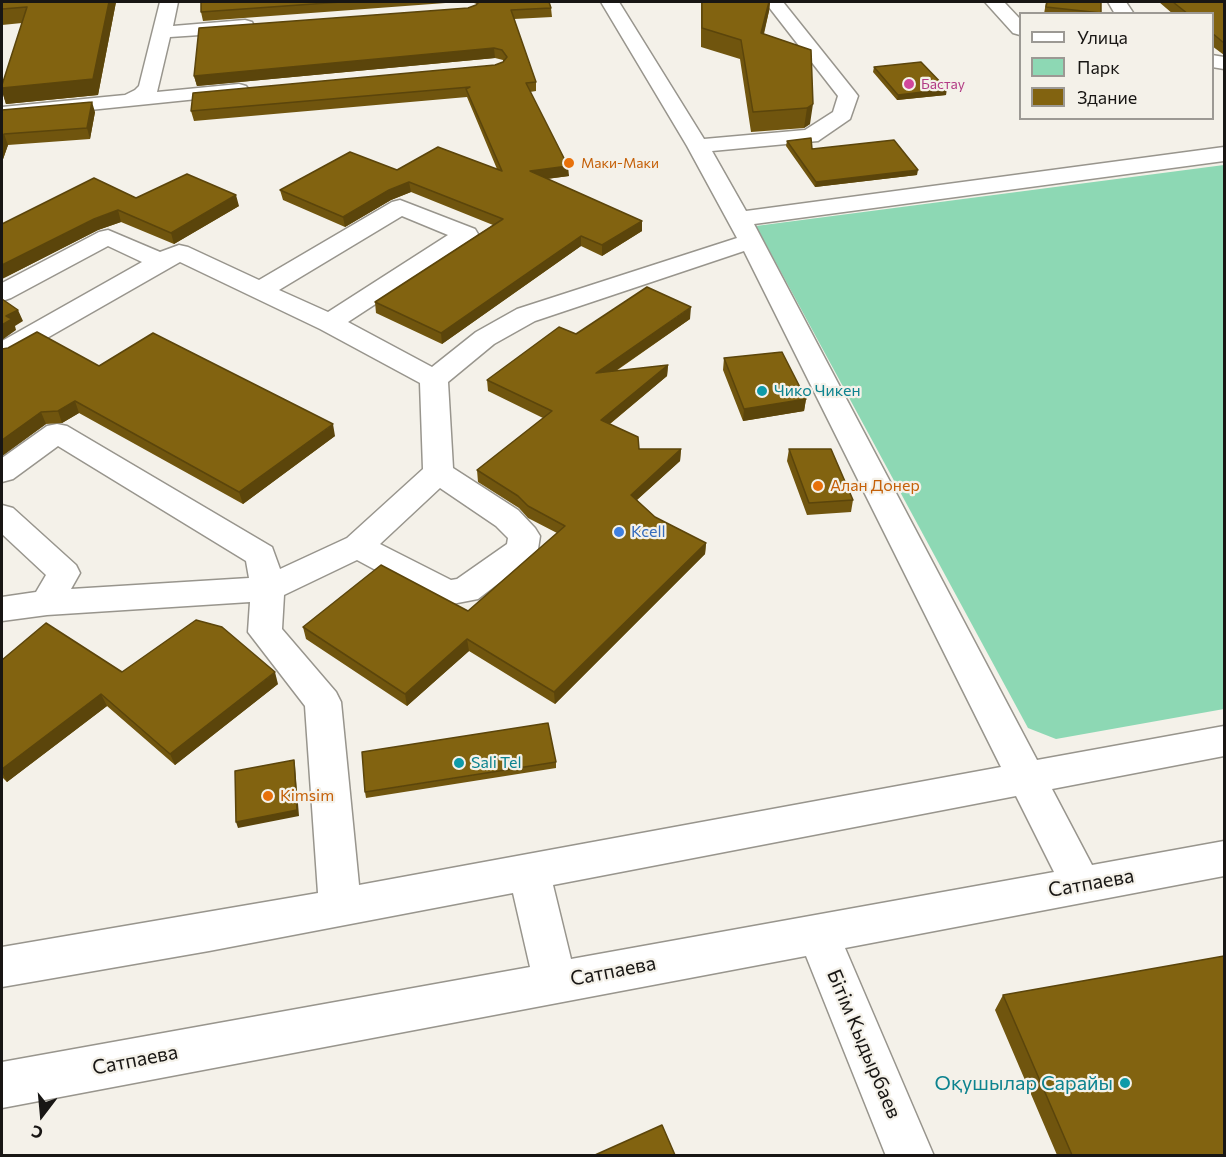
<!DOCTYPE html>
<html>
<head>
<meta charset="utf-8">
<style>
	body { margin:0 }
	#map { position:relative; width:1226px; height:1157px; overflow:hidden; background:#f4f1e9; font-family:Commissioner,sans-serif }
	canvas { display:block }
	.frame { position:absolute; inset:0; border:3px solid #181614; pointer-events:none }
	.legend { position:absolute; left:1019px; top:12px; width:195px; height:108px; box-sizing:border-box; background:#f4f1e9; border:2px solid #9c9994; margin:0; padding:8px 10px; list-style:none; font-size:18px; color:#181614 }
	.legend li { display:flex; align-items:center; gap:12px; height:30px }
	.legend b { width:30px; border:2px solid #9c9994 }
	.north { position:absolute; left:12px; top:1085px; width:60px; height:60px; -webkit-text-stroke:4px #f4f1e9; paint-order:stroke; rotate:196deg; font-size:16px; font-weight:700; line-height:24px; text-align:center; color:#181614 }
	.north::after { content:''; display:block; margin:auto; width:21px; height:27px; background:#181614; clip-path:polygon(50% 0,100% 100%,50% 72%,0 100%) }
</style>
</head>
<body>
<div id="map">
<canvas width="1226" height="1157"></canvas>
<div class="frame"></div>
<ul class="legend">
<li><b style="height:8px;background:#fff"></b>Улица</li>
<li><b style="height:16px;background:#8dd8b4"></b>Парк</li>
<li><b style="height:16px;background:#826310"></b>Здание</li>
</ul>
<div class="north">С</div>
</div>
<script>
const context = document.querySelector('canvas').getContext('2d');
context.lineJoin = 'round';
function fill(path, color) { context.fillStyle = color; context.fill(path, 'evenodd'); }
const toPath = rows => new Path2D(rows.map(r => 'M' + r).join(''));
function strokePath(path, color, width, dash) { context.strokeStyle = color; context.lineWidth = width; context.lineCap = dash ? 'butt' : 'round'; context.setLineDash(dash || []); context.stroke(path); }
function drawText(font, color, halo, rows, align = 'center') {
  context.font = font + ' Commissioner,sans-serif'; context.lineWidth = 4.5; context.setLineDash([]); context.textBaseline = 'middle'; context.strokeStyle = halo; context.fillStyle = color; for (const [text, x, y, turn = 0] of rows) {
    context.save(); context.translate(x, y); context.rotate((+turn || 0) * Math.PI / 180); context.textAlign = isNaN(turn) ? turn : align; if (halo) context.strokeText(text, 0, 0); context.fillText(text, 0, 0); context.restore();
  }
}
const green = toPath([
	[1224,165,1224,709,1056,739,1028,728,756,226]
]);
const minor = toPath([
	[160,2,178,2,173,26,245,20,252,22,254,26,252,30,245,32,170,37,157,92,239,84,246,86,249,90,246,94,2,119,2,107,125,95,135,90,139,86,160,2],
	[601,2,619,2,704,139,805,130,833,112,838,96,765,2,783,2,855,92,858,96,850,119,818,141,712,151,746,211,1224,147,1224,161,754,224,1037,760,1224,726,1224,756,1052,789,1092,865,1224,841,1224,876,845,948,934,1156,886,1156,806,956,2,1108,2,1062,530,967,513,893,209,951,2,987,2,947,318,893,305,706,248,632,250,602,47,615,2,621,2,597,36,592,46,575,2,534,2,505,13,508,76,565,80,573,71,589,249,578,246,561,58,446,13,479,2,482,2,458,47,426,57,424,67,426,272,547,280,569,347,538,423,469,420,383,320,329,180,262,12,358,2,360,2,341,142,262,108,246,11,298,2,301,2,283,99,232,108,230,160,252,179,245,188,247,259,280,392,202,400,200,475,229,478,234,475,239,348,322,432,367,476,332,517,309,737,238,687,146,601,2],
	[402,216,448,235,328,312,279,290,402,216],
	[744,251,1001,767,359,885,341,702,336,692,282,629,284,595,357,560,435,602,447,605,478,599,533,557,538,549,540,536,535,528,518,510,453,468,448,382,494,344,535,321,744,251],
	[440,488,496,526,508,538,507,544,457,579,451,580,380,544,440,488],
	[1016,796,1054,872,571,959,553,885,1016,796],
	[985,2,1004,2,1020,19,1020,35,1013,33,985,2],
	[1108,2,1126,2,1134,14,1115,14,1108,2],
	[1212,55,1224,57,1224,69,1212,67,1212,55]
]);
const wall = toPath([
	[2,2,116,2,98,95,6,104,2,91,2,85,22,23,2,25],
	[201,2,459,2,203,21,201,12],
	[471,2,549,2,551,8,552,17,514,19,536,82,536,91,530,92,569,176,547,179,642,221,642,231,602,256,581,246,442,344,376,313,375,302,493,225,411,192,391,200,345,227,283,200,280,190,397,170,497,169,467,97,194,121,191,111,495,65,503,62,503,60,495,58,197,86,194,76,468,8,476,5,477,4],
	[700,2,770,2,769,11,764,34,811,50,810,124,804,128,751,132,740,59,701,47,701,2],
	[1046,2,1101,2,1101,13,1044,14],
	[1159,2,1224,2,1224,55,1212,46,1212,14,1173,14],
	[874,67,946,95,897,100,873,72],
	[2,110,95,112,90,139,8,145,2,162],
	[787,141,812,149,917,175,815,187,786,146],
	[136,198,239,206,174,244,121,222,98,230,2,279],
	[690,319,616,371,668,365,667,376,610,424,639,449,681,449,680,461,637,500,655,517,706,543,705,554,555,704,469,651,407,706,306,639,303,627,468,611,557,533,528,518,519,508,478,482,477,470,543,418,488,391,487,380,576,334],
	[2,349,99,366,335,436,243,504,79,413,62,423,46,424,2,456],
	[724,358,806,399,804,411,743,421,723,370],
	[789,449,853,500,851,512,807,515,787,461],
	[2,660,122,672,278,684,175,765,107,706,7,782,2,777],
	[556,762,556,768,366,798,365,792],
	[1003,995,1224,1155,1057,1155,995,1010]
]);
const shadedWall = toPath([
	[109,2,116,2,98,95,6,104,2,91,2,88],
	[769,2,770,2,769,11,759,52,761,33],
	[494,48,495,58,197,86,194,76],
	[947,89,946,95,897,100,898,95],
	[92,102,95,112,90,139,87,128],
	[813,104,810,124,804,128,807,108],
	[4,134,8,145,2,162,2,140],
	[568,166,569,176,530,181,530,171],
	[918,170,917,175,815,187,816,182],
	[409,182,411,192,391,200,345,227,343,217,389,190],
	[236,195,239,206,174,244,171,233],
	[118,210,121,222,98,230,2,279,2,265,94,219],
	[642,221,642,231,602,256,602,245],
	[581,236,581,246,442,344,441,333],
	[691,307,690,319,596,384,596,373],
	[18,310,23,321,15,326,16,330,2,340,2,325,6,316],
	[668,365,667,376,601,431,601,420],
	[806,399,804,411,743,421,744,409],
	[75,401,79,413,62,423,58,411],
	[41,412,46,424,2,456,2,440],
	[333,424,335,436,243,504,239,492],
	[681,449,680,461,630,506,631,495],
	[706,543,705,554,555,704,554,692],
	[467,639,469,651,407,706,405,694],
	[275,672,278,684,175,765,170,754],
	[101,694,107,706,7,782,2,772,2,769],
	[294,760,295,766,299,816,238,828,236,822]
]);
const building = toPath([
	[2,2,109,2,93,79,2,88,2,85,27,7,2,9,2,2],
	[201,2,341,2,201,12,201,2],
	[479,2,549,2,551,8,511,10,536,82,526,83,568,166,530,171,642,221,602,245,581,236,441,333,375,302,503,219,409,182,389,190,343,217,280,190,350,152,397,170,438,147,502,171,466,89,470,87,191,111,193,93,495,65,503,62,507,57,502,50,494,48,194,76,199,28,468,8,476,5,479,2],
	[702,2,769,2,761,33,811,50,813,104,807,108,753,112,741,40,702,28,702,2],
	[1047,2,1101,2,1101,13,1046,7,1047,2],
	[1173,2,1224,2,1224,43,1212,33,1212,14,1188,14,1173,2],
	[921,62,947,89,898,95,874,67,921,62],
	[92,102,87,128,4,134,2,140,2,110,92,102],
	[811,138,812,149,894,140,918,170,816,182,787,141,811,138],
	[187,174,236,195,171,233,118,210,94,219,2,265,2,224,94,178,136,198,187,174],
	[647,287,691,307,596,373,668,365,601,420,638,437,639,449,681,449,631,495,655,517,706,543,554,692,467,639,405,694,303,627,381,565,468,611,565,526,528,506,518,496,477,470,552,411,487,380,559,327,576,334,647,287],
	[2,299,18,310,6,316,12,319,2,325,2,299],
	[37,332,99,366,153,333,333,424,239,492,75,401,58,411,41,412,2,440,2,349,8,348,37,332],
	[782,352,806,399,744,409,724,358,782,352],
	[789,449,831,449,853,500,809,503,789,449],
	[196,620,222,627,275,672,170,754,101,694,2,769,2,660,46,623,122,672,196,620],
	[548,723,556,762,365,792,362,752,548,723],
	[294,760,297,810,236,822,235,771,294,760],
	[1224,956,1224,1155,1072,1155,1003,995,1224,956],
	[662,1125,675,1155,595,1155,662,1125]
]);
const markers = [
	[909,84,6,"#d1479c"],
	[569,163,6,"#e8710a"],
	[762,391,6,"#0f9aa8"],
	[818,486,6,"#e8710a"],
	[619,532,6,"#3f7fe0"],
	[459,763,6,"#0f9aa8"],
	[268,796,6,"#e8710a"],
	[1125,1083,6,"#0f9aa8"]
];
const farHotelnames = [
	["Бастау",921,84]
];
const farFoodnames = [
	["Маки-Маки",581,163]
];
const cultureNames = [
	["Чико Чикен",774,391],
	["Sali Tel",471,763]
];
const foodNames = [
	["Алан Донер",830,486],
	["Kimsim",280,796]
];
const shopNames = [
	["Kcell",631,532]
];
const nearStreetnames = [
	["Сатпаева",1091,883,-10],
	["Сатпаева",613,971,-11],
	["Бiтiм Кыдырбаев",864,1044,67],
	["Сатпаева",135,1060,-11]
];
const nearCulturenames = [
	["Оқушылар Сарайы",1113,1083]
];
fill(green, '#8dd8b4');
strokePath(minor, '#98958d', 3);
fill(minor, '#fff');
fill(wall, '#70550e');
fill(shadedWall, '#5b450b');
fill(building, '#826310');
strokePath(building, '#5b450b', 1.5);
for (const [x, y, r, color] of markers) { const dot = new Path2D(); dot.arc(x, y, r, 0, 2 * Math.PI); context.fillStyle = color; context.fill(dot); strokePath(dot, '#f4f1e9', 2); }
drawText('14px', '#b23c85', '#f4f1e9', farHotelnames, 'left');
drawText('14px', '#c56008', '#f4f1e9', farFoodnames, 'left');
drawText('16px', '#0d838f', '#f4f1e9', cultureNames, 'left');
drawText('16px', '#c56008', '#f4f1e9', foodNames, 'left');
drawText('16px', '#366cbe', '#f4f1e9', shopNames, 'left');
drawText('20px', '#181614', '#f4f1e9', nearStreetnames);
drawText('20px', '#0d838f', '#f4f1e9', nearCulturenames, 'right');
</script>
</body>
</html>
